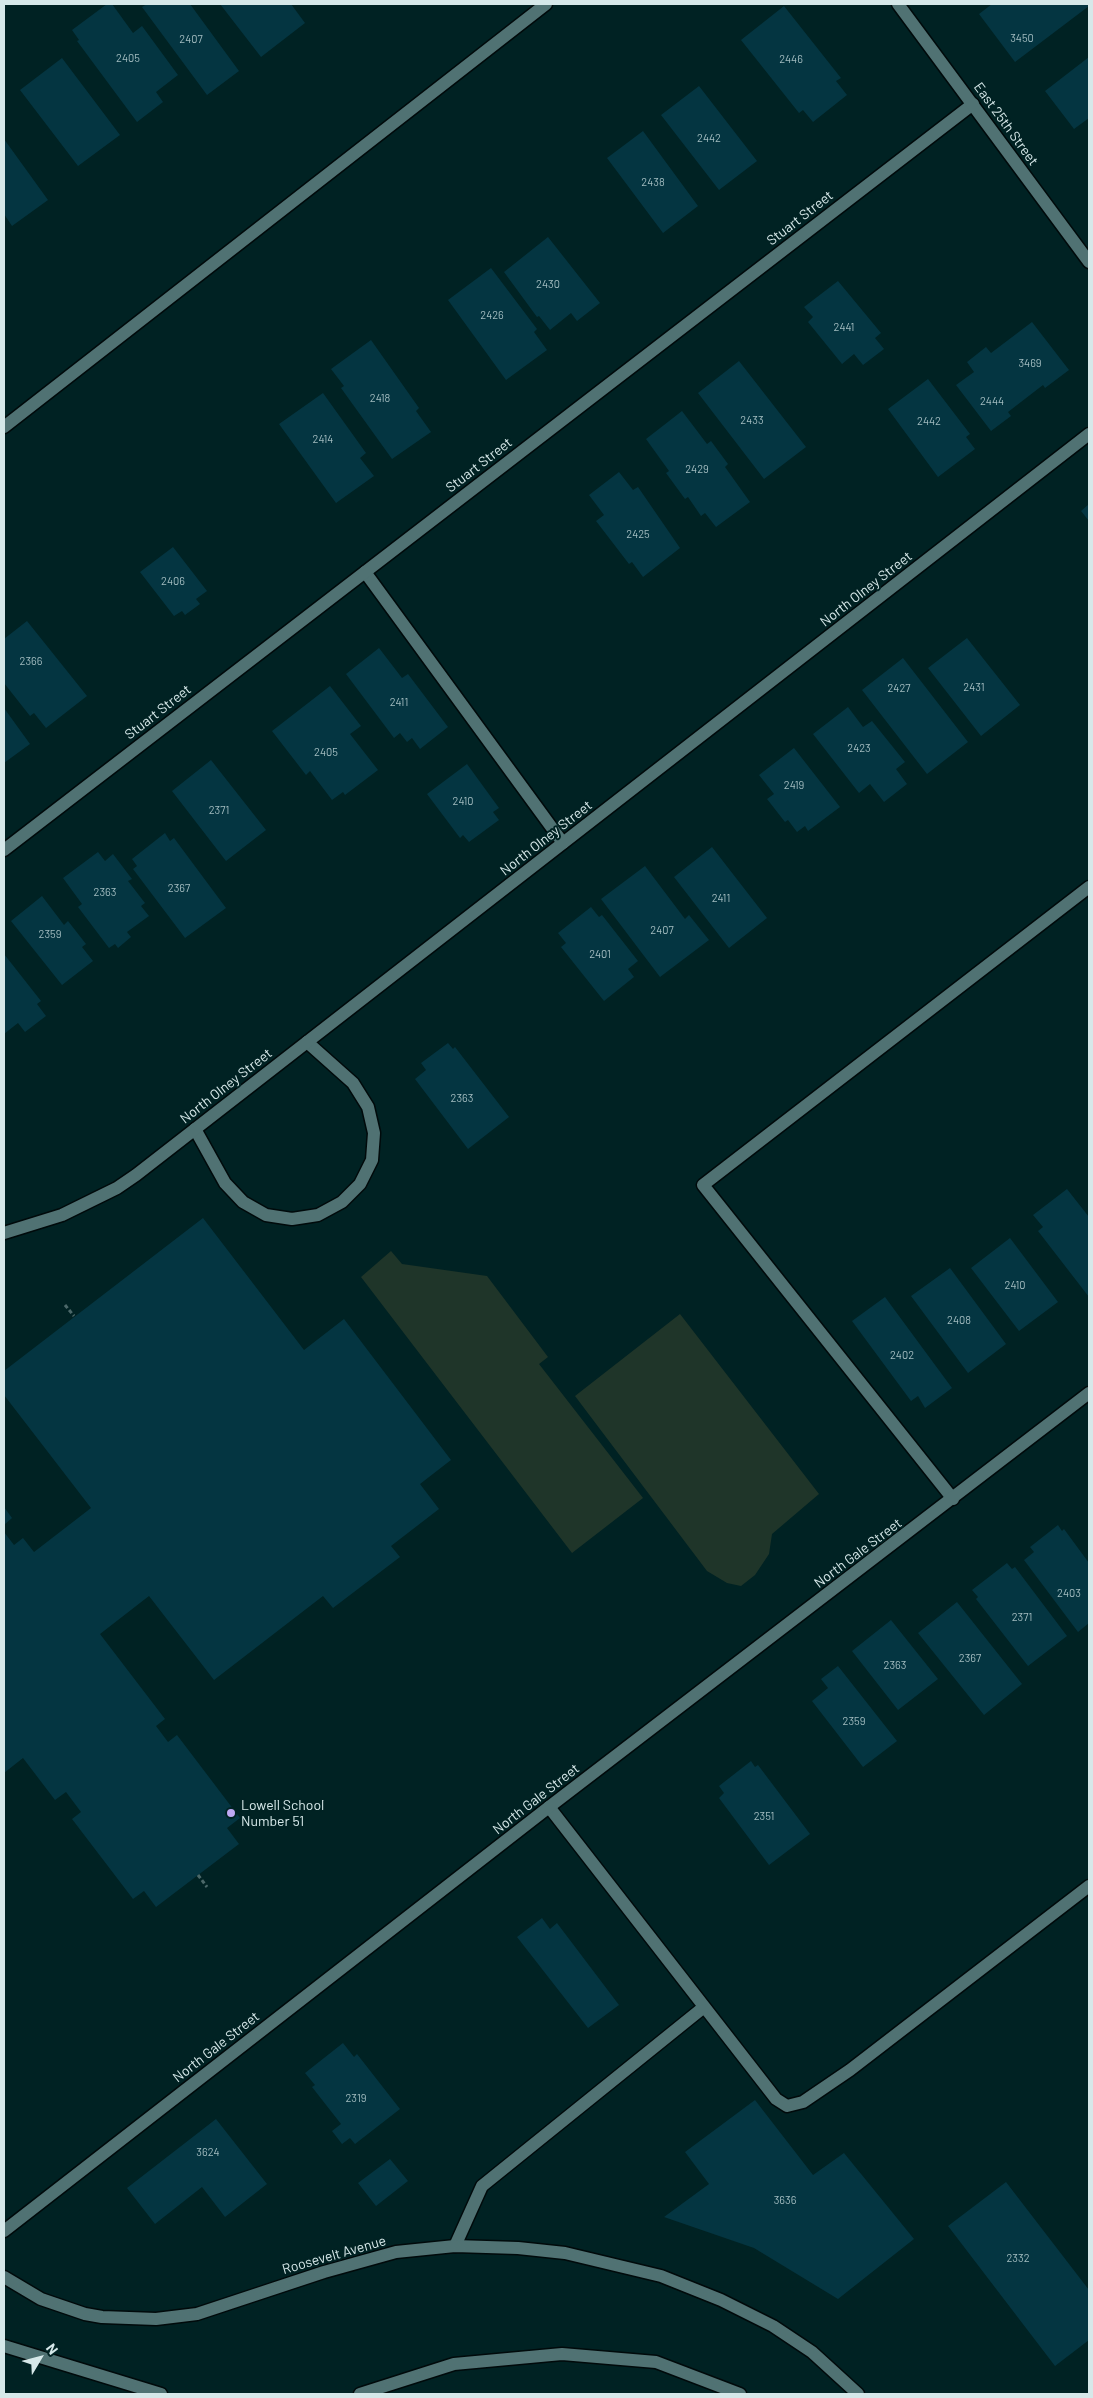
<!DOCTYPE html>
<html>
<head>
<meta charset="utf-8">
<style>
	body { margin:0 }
	#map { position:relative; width:1093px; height:2398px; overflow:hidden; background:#002223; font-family:Barlow,sans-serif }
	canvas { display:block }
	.frame { position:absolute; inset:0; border:5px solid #d6e8e9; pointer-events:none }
	.north { position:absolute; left:15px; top:2333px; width:50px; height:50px; -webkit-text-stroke:4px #002223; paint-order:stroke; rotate:53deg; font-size:14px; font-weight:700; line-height:20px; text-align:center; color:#d6e8e9 }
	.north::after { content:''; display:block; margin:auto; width:18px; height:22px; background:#d6e8e9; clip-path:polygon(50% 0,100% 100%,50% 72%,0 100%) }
</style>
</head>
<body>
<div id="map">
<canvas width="1093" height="2398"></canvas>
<div class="frame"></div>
<div class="north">N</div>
</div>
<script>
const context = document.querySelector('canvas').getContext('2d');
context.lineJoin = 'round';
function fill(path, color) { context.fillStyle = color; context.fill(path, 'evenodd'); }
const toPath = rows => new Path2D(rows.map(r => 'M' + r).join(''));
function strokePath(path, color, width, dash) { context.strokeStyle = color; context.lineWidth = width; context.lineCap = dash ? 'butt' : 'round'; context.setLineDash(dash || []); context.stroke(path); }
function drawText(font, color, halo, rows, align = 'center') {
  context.font = font + ' Barlow,sans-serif'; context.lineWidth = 4; context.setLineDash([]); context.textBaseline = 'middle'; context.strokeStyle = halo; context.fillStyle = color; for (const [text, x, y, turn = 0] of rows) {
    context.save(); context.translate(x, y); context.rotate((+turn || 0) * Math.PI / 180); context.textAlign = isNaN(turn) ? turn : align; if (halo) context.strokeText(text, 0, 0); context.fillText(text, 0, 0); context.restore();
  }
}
const green = toPath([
	[391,1251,402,1264,487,1276,548,1357,539,1364,643,1498,572,1553,361,1277],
	[680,1314,819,1494,772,1534,769,1554,755,1575,741,1586,727,1583,707,1571,575,1396]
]);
const building = toPath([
	[107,4,112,4,133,33,142,26,178,75,156,92,163,102,137,122,77,41,79,40,72,30],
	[147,4,190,4,239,71,207,95,142,7],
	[220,4,291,4,305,23,261,57],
	[992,4,1089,4,1089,6,1015,62,979,14],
	[784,6,841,78,836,81,847,95,813,122,803,110,799,113,741,40],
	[1089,57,1089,118,1074,129,1045,91],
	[62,58,120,135,78,166,20,90],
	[699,86,757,161,719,190,661,115],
	[643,131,698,206,663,233,607,158],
	[4,139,48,200,12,226,4,214],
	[548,237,600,303,577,321,571,313,550,330,539,316,537,317,504,272],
	[491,268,537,329,534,332,547,350,506,380,448,300],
	[838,281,881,333,875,338,884,349,863,365,854,354,842,364,808,322,813,317,804,307],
	[1032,322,1069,370,1045,388,1043,385,1008,412,1011,416,991,431,956,385,974,372,967,362,986,347,991,353],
	[371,340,419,408,416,411,431,432,392,459,341,388,344,386,331,369],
	[739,361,806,447,764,479,698,393],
	[928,379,970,434,966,437,975,449,938,477,888,409],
	[323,393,366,453,360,458,374,476,336,503,279,424],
	[682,411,707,444,711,441,728,464,725,467,750,502,716,527,705,513,701,516,688,497,685,499,666,473,669,471,646,439],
	[619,472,633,490,638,487,680,548,643,577,632,562,629,564,596,521,604,515,589,495],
	[1089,504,1089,521,1081,511],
	[173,547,207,591,196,599,200,604,185,615,182,611,174,616,140,572],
	[27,621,87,696,46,728,34,713,30,716,4,683,4,639],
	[967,638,1020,705,981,736,928,668],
	[379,648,402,678,408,674,448,727,420,749,412,738,407,742,400,733,394,738,346,674],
	[903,658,968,742,927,774,862,690],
	[330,686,361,726,350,734,378,770,345,795,343,792,332,800,310,771,306,775,272,731],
	[848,707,863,727,872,721,905,762,896,769,907,784,884,802,870,784,859,793,813,734],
	[4,708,30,744,4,763],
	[794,748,840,807,808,831,805,826,797,832,788,820,785,822,767,799,774,794,759,775],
	[211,760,266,830,226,861,172,791],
	[467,764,499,808,493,812,499,820,469,842,463,835,460,838,427,794],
	[165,833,170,841,174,838,226,908,185,938,133,869,137,866,132,859],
	[712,847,767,918,729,948,674,877],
	[98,852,105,861,113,854,132,879,128,881,145,903,141,906,149,916,127,932,131,937,118,948,115,944,109,948,78,907,82,904,63,878],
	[645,866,685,919,689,915,709,940,660,977,601,899],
	[42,896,64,925,68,921,86,944,82,947,93,961,62,985,11,921],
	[591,907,599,917,602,915,638,961,628,969,634,977,604,1001,561,947,566,943,558,933],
	[4,954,41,1001,37,1004,46,1016,25,1032,18,1023,4,1034],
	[448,1043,453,1049,455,1047,509,1117,468,1149,415,1079,426,1070,421,1063],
	[1067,1189,1089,1217,1089,1297,1038,1231,1043,1227,1033,1215],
	[203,1218,304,1350,344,1319,451,1460,420,1484,439,1509,391,1546,400,1557,333,1608,323,1596,214,1680,149,1596,100,1634,165,1719,156,1726,168,1742,177,1735,240,1818,227,1828,239,1844,156,1907,144,1891,133,1899,72,1819,81,1812,66,1792,55,1800,23,1758,4,1773,4,1532,14,1545,23,1538,34,1552,91,1508,4,1395,4,1371],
	[1010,1238,1058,1302,1019,1331,971,1268],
	[950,1268,1006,1344,968,1373,911,1296],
	[885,1297,952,1388,925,1408,918,1396,911,1401,852,1321],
	[4,1507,12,1518,4,1525],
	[1058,1525,1062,1531,1064,1529,1089,1563,1089,1623,1078,1632,1024,1560,1034,1552,1030,1547],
	[1007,1563,1012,1569,1015,1567,1067,1636,1028,1666,976,1599,978,1597,972,1590],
	[957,1602,1022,1684,984,1715,918,1633],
	[891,1620,938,1679,898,1710,852,1651],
	[838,1666,897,1741,863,1767,812,1701,828,1688,821,1679],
	[751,1761,755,1767,758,1765,810,1834,769,1865,719,1798,724,1793,719,1786],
	[542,1918,550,1929,557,1923,619,2005,588,2028,517,1937],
	[343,2043,354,2057,357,2054,400,2109,355,2144,350,2138,342,2144,332,2131,341,2124,312,2087,315,2085,305,2073],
	[755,2100,813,2175,844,2153,914,2239,838,2299,754,2248,664,2217,709,2184,685,2152],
	[216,2119,267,2184,225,2217,202,2187,155,2224,127,2188],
	[390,2159,408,2181,376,2206,358,2183],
	[1006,2182,1089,2290,1089,2340,1055,2366,948,2226]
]);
const path = toPath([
	[65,1305,74,1316],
	[198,1875,207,1887]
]);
const service = toPath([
	[4,427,546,4],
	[365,572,563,843],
	[195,1129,225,1183,243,1202,266,1215,292,1219,318,1215,342,1202,360,1184,372,1160,374,1133,368,1107,353,1083,307,1042],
	[953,1499,703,1185,1089,887],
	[549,1807,776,2099,787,2106,803,2102,850,2070,1089,1886],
	[455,2246,482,2186,704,2007],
	[4,2346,161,2394],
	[360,2394,454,2364,562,2354,656,2362,740,2394]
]);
const minor = toPath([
	[4,850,973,104],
	[4,1233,62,1215,117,1188,136,1175,1089,434],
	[4,2231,549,1807,1089,1393],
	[4,2277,41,2299,85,2314,102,2317,156,2319,197,2314,324,2272,396,2252,455,2246,518,2248,565,2253,661,2276,721,2300,773,2326,812,2352,858,2394]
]);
const tertiary = toPath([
	[898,4,1089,262]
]);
const markers = [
	[231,1813,5,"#bfa9f4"]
];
const numberNames = [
	["3450",1022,38],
	["2407",191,39],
	["2405",128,58],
	["2446",791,59],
	["2442",709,138],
	["2438",653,182],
	["2430",548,284],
	["2426",492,315],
	["2441",844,327],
	["3469",1030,363],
	["2418",380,398],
	["2444",992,401],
	["2433",752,420],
	["2442",929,421],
	["2414",323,439],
	["2429",697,469],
	["2425",638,534],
	["2406",173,581],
	["2366",31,661],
	["2431",974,687],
	["2427",899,688],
	["2411",399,702],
	["2423",859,748],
	["2405",326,752],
	["2419",794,785],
	["2410",463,801],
	["2371",219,810],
	["2367",179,888],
	["2363",105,892],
	["2411",721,898],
	["2407",662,930],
	["2359",50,934],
	["2401",600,954],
	["2363",462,1098],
	["2410",1015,1285],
	["2408",959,1320],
	["2402",902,1355],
	["2403",1069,1593],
	["2371",1022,1617],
	["2367",970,1658],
	["2363",895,1665],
	["2359",854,1721],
	["2351",764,1816],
	["2319",356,2098],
	["3624",208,2152],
	["3636",785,2200],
	["2332",1018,2258]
];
const streetNames = [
	["East 25th Street",1006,124,54],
	["Stuart Street",800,218,-38],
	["Stuart Street",479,465,-38],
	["North Olney Street",866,589,-38],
	["Stuart Street",158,712,-38],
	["North Olney Street",546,838,-38],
	["North Olney Street",226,1086,-38],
	["North Gale Street",858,1553,-37],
	["North Gale Street",536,1799,-38],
	["North Gale Street",216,2047,-38],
	["Roosevelt Avenue",334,2255,-16]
];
const poiNames = [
	["Lowell School",241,1805],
	["Number 51",241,1821]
];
fill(green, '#1f3529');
fill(building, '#043541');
strokePath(service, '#000a0b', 15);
strokePath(minor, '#000a0b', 15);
strokePath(tertiary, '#000a0b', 15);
strokePath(path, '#4b6869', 3, [4, 2.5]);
strokePath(service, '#507273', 12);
strokePath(minor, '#507273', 12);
strokePath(tertiary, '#507273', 12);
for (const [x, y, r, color] of markers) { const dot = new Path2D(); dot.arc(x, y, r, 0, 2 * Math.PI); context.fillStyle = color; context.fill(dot); strokePath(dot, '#002223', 2); }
drawText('11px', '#a2bbbf', null, numberNames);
drawText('14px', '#d6e8e9', '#002223', streetNames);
drawText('14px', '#d6e8e9', '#002223', poiNames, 'left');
</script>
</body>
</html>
